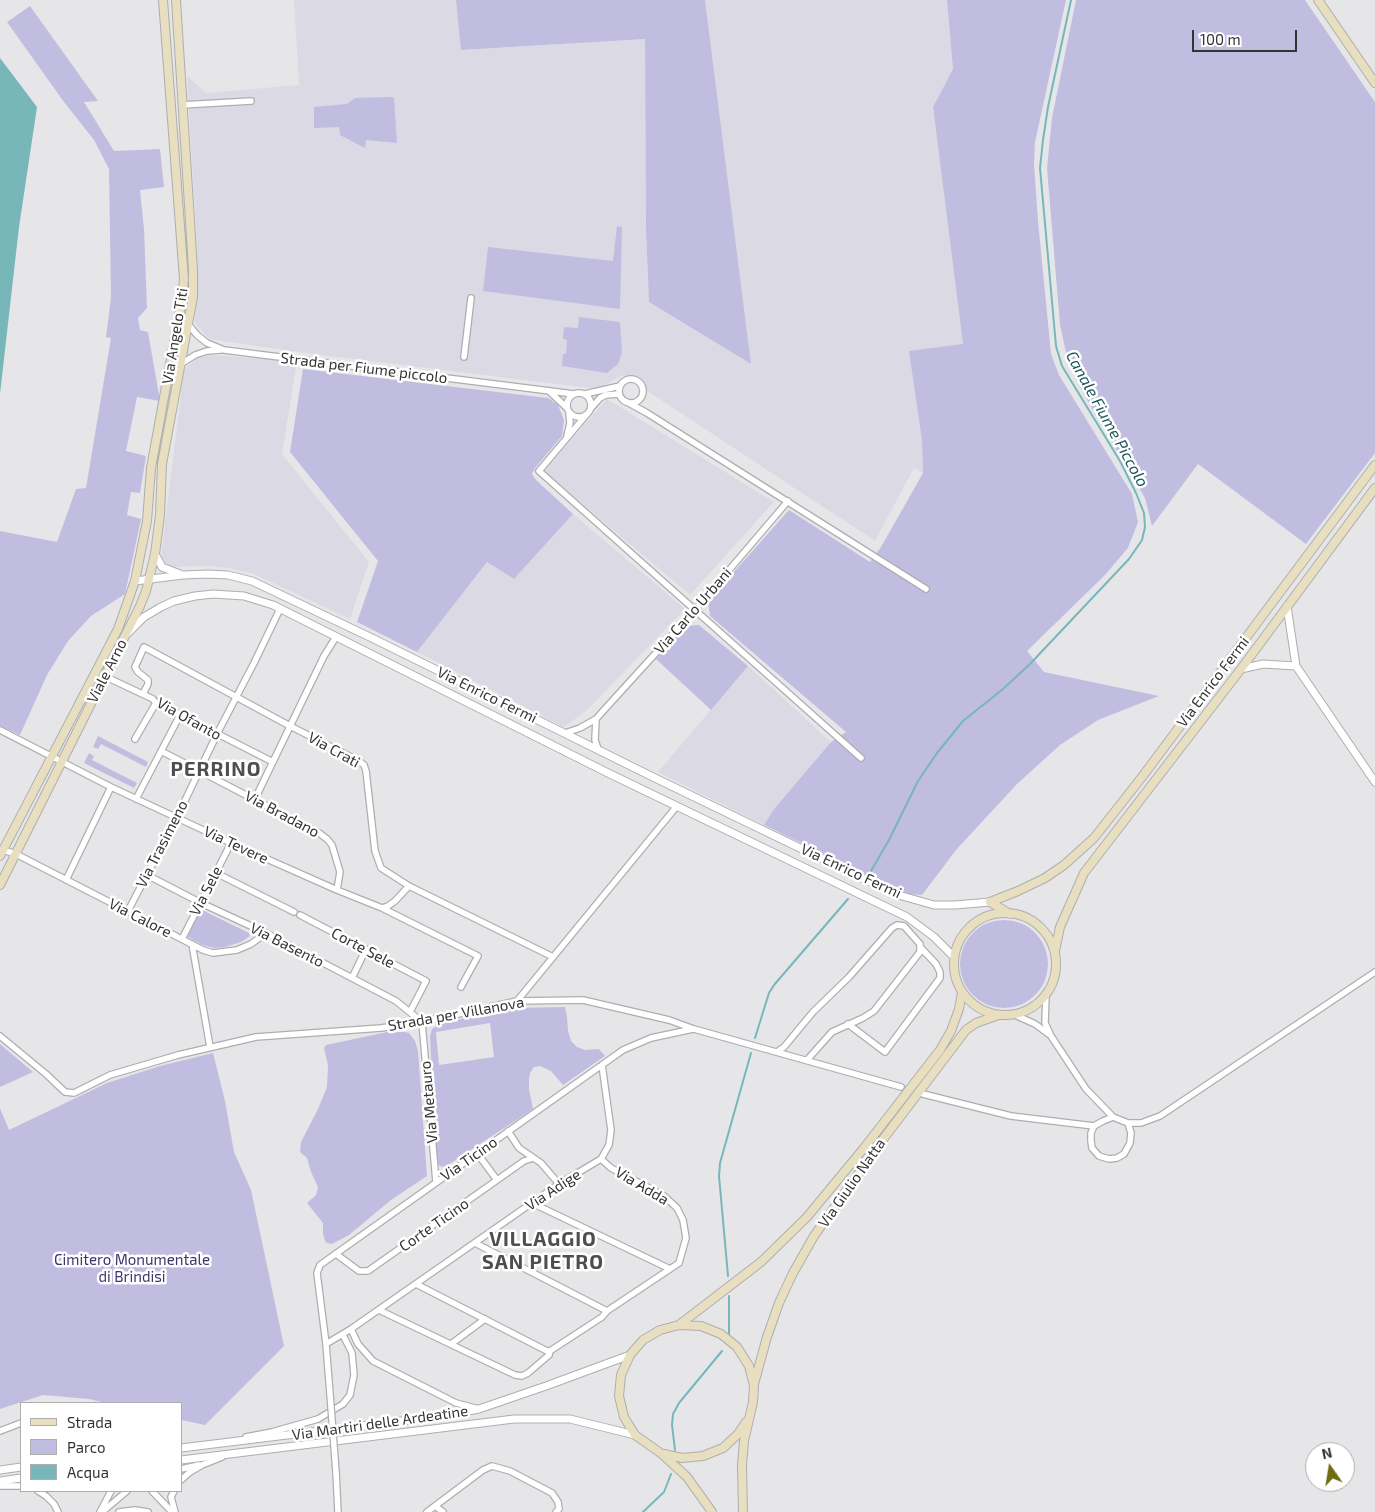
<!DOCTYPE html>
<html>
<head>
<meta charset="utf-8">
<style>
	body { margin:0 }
	#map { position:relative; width:1375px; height:1512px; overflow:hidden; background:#e6e6e9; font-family:"Exo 2",sans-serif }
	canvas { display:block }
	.legend { position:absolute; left:20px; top:1402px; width:162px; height:90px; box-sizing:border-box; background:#fff; border:1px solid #aeaeae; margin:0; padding:6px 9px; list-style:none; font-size:15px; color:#343435 }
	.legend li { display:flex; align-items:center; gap:10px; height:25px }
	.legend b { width:25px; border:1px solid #aeaeae }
	.north { position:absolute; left:1305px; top:1442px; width:50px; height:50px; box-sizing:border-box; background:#fff; border:1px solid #aeaeae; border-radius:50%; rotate:347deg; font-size:14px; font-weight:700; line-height:20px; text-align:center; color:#343435 }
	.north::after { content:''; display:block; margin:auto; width:18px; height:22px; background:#6b6d0f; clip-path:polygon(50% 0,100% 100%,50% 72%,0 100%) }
	.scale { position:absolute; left:1192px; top:30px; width:105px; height:22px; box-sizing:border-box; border:2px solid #343435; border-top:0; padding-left:6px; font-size:15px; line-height:18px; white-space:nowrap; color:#343435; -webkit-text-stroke:4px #fff; paint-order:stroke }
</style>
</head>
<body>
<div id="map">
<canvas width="1375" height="1512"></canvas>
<ul class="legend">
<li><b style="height:6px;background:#e8dfc0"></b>Strada</li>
<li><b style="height:14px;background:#c0bde0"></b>Parco</li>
<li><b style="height:14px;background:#77b7ba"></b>Acqua</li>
</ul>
<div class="north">N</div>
<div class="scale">100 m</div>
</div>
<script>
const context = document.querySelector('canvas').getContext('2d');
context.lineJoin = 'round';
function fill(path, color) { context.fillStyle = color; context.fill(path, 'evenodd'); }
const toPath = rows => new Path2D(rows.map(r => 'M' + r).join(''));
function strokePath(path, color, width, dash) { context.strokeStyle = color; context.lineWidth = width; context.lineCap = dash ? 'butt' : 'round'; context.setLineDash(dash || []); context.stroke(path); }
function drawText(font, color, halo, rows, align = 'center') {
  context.font = font + ' "Exo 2",sans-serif'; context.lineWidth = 5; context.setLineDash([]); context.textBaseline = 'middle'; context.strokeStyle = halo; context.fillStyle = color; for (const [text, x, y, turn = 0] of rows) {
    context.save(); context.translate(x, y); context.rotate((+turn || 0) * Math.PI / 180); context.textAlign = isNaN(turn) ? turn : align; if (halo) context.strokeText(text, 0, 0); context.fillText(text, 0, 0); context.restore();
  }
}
const built = toPath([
	[294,0,456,0,462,50,645,39,646,230,649,302,751,364,705,0,947,0,953,69,933,107,963,344,922,440,923,473,914,468,875,541,623,375,597,389,305,353,209,339,195,323,198,285,196,229,187,76,206,93,299,85],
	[208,355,297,361,282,454,369,562,350,619,254,574,229,568,208,566,173,567,167,565,162,558,162,548,184,370,196,359],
	[607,399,774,502,690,595,544,471],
	[573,514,685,609,586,711,564,727,417,652,487,562,514,579],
	[748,666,831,742,774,809,764,825,658,772]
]);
const green = toPath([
	[456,0,705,0,751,364,649,302,646,230,645,39,461,50],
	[947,0,1066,0,1035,142,1034,164,1038,221,1051,354,1059,375,1132,494,1138,522,1128,548,1105,575,1027,651,1044,672,1159,696,1098,720,1060,745,1017,784,956,850,922,895,910,894,883,883,764,825,774,809,831,742,846,732,710,616,708,601,789,510,870,562,881,547,923,473,922,440,909,351,963,344,933,107,953,69],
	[1076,0,1305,0,1375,102,1375,453,1306,544,1198,464,1152,526,1145,498,1100,423,1075,378,1067,357,1060,325,1047,168,1052,118],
	[30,6,98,101,84,102,114,151,160,149,164,187,140,190,144,229,147,308,138,318,140,330,148,332,160,401,137,397,126,451,146,456,140,493,131,492,127,515,141,519,125,594,91,616,68,641,47,675,20,735,0,726,0,531,57,542,76,489,86,488,111,338,106,337,111,298,109,169,94,140,64,102,7,22],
	[390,97,394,98,397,143,366,140,365,148,340,135,339,127,314,128,314,107,347,104,355,98],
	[617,226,622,227,620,309,483,291,488,247,613,261],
	[579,317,620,322,622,352,618,364,607,373,562,366,563,354,566,354,567,340,563,339,564,327,578,328],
	[303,369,548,398,558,405,564,420,562,436,535,468,532,474,536,480,573,514,514,579,487,562,417,652,357,622,378,561,290,452],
	[699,625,748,666,711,710,656,659,685,626],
	[98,736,148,762,146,767,101,744,98,749,93,747],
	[89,753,94,756,92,760,137,783,134,788,84,763],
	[200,909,249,933,250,936,241,942,225,947,214,948,203,945,186,936],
	'960 964a44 44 0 1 1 88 0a44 44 0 1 1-88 0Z',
	[565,1007,567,1017,568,1031,571,1041,577,1047,585,1050,599,1049,605,1056,563,1085,551,1071,540,1066,534,1067,530,1073,529,1079,529,1089,533,1109,448,1165,443,1167,440,1166,436,1161,430,1036,432,1029,439,1024,509,1008],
	[490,1023,494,1057,439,1065,436,1032],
	[387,1032,405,1032,409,1033,415,1041,418,1051,427,1176,391,1200,349,1235,332,1244,327,1243,325,1241,323,1234,323,1223,307,1203,316,1195,318,1187,311,1172,307,1158,300,1152,301,1142,318,1109,327,1087,328,1065,324,1048,326,1045],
	[0,1044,33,1072,0,1087],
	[213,1053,225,1101,234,1152,251,1190,284,1346,205,1425,181,1420,181,1403,106,1403,89,1399,43,1395,0,1409,0,1108,9,1130,107,1083,160,1066]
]);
const water = toPath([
	[0,58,37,107,19,227,0,394]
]);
const stream = toPath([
	[871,871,889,840,918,781,937,753,963,721,1003,689,1030,664,1129,559,1142,540,1145,527,1144,513,1136,493,1120,461,1062,366,1056,346,1040,168,1043,140,1048,107,1071,0],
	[755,1038,769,993,774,985,848,899],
	[728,1276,719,1176,720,1163,751,1053],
	[729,1334,729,1296],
	[675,1450,672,1425,673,1414,679,1403,722,1351],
	[643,1512,664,1492,671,1474]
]);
const minor = toPath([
	[182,105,251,101],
	[188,324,197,335,207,343,224,350,574,394],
	[464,357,471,298],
	[181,364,195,355,207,351,221,350],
	'619 391a12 12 0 1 1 24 0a12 12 0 1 1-24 0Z',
	[549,391,567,408],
	'567 405a12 12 0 1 1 24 0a12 12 0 1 1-24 0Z',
	[585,394,620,386],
	[627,402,647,413,926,589],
	[591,408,600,398,606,395,619,394],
	[587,414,539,471,861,758],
	[567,436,570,423,569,412],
	[104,676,153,699,155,702,273,762],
	[143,694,148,684,148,680,138,672,135,667,144,647,290,726,359,761,364,765,366,771,375,851,381,868,409,886,553,957],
	[596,719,595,740,598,749],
	[0,730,111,787,231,843,337,890,382,908,388,906,395,901,409,886],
	[565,733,580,728,596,719,604,710,695,610,788,501],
	[135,739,156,703],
	[161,751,319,833,327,839,332,845,340,872,337,890],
	[136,799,180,715],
	[255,799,324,656,336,637],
	[3,850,16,854,203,950,213,953,237,950,251,944,266,933],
	[216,873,294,912],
	[147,875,201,903,266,933,396,1001,422,1022],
	[66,880,111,787],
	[382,908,478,956,461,987],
	[128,911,177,817,217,734,254,663,280,609],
	[300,915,426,981,410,1012],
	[182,939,231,843],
	[192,944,210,1047],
	[352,978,366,949],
	[1046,994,1045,1023,1051,1036,1086,1089,1113,1117,1128,1123,1141,1123,1160,1116,1375,972],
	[517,1001,677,806],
	[1013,1014,1035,1024,1050,1035],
	[422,1022,436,1182],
	[848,1024,885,1052,940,978,940,972,936,964,921,948],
	[0,1036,46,1074,65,1092,74,1093,110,1075,178,1055,256,1037,381,1028,422,1022,517,1001,583,1000,669,1020,694,1029,901,1087],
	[777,1052,784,1047,813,1012,849,977,892,928,897,925,904,926,920,944,920,952,874,1011,863,1018,832,1032,807,1060],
	[923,1094,1011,1116,1094,1126],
	[1113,1117,1103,1121,1094,1126,1091,1133,1091,1141,1092,1148,1099,1156,1109,1159,1117,1158,1124,1154,1130,1143,1131,1133,1128,1123],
	[508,1131,519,1148,541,1163,559,1184],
	[477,1153,497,1180],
	[532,1203,670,1269],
	[475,1243,607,1311],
	[336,1254,359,1271,368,1271,524,1161,533,1158],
	[416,1284,547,1351,550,1351],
	[379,1310,515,1375,522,1376,528,1373,549,1355,550,1351,602,1317,607,1311,679,1263,686,1238,683,1220,677,1208,664,1196,611,1168,601,1159],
	[351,1329,358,1344,373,1361,456,1403,479,1409],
	[326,1344,351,1329,559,1184,601,1159,609,1145,611,1130,602,1065],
	[451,1344,485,1319],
	[330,1394,326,1344,317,1273,320,1265,623,1050,651,1038,693,1029],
	[0,1431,21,1423],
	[246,1437,272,1432,318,1419,343,1404,350,1395,354,1375,352,1353,343,1335],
	[181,1469,199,1465],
	[336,1472,338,1512],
	[181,1480,190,1472,202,1465,222,1457],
	[0,1486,21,1486],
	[38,1491,46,1496,54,1504,58,1512],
	[152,1491,172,1512],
	[174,1491,171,1497,175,1512],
	[435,1506,443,1512],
	[100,1512,111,1491],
	[102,1512,127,1491],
	[119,1512,135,1510,148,1512],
	[427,1512,483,1470,492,1466,510,1471,552,1493,558,1502,559,1509,556,1512]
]);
const tertiary = toPath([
	[155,554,162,567,180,574],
	[135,581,183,575,208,574,228,575,252,581,374,639,655,778,895,894,934,905,955,905,990,902],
	[1287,606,1296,666,1375,782],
	[127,634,144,617,161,607,174,601,195,596,213,594,244,596,273,605,610,774,907,917,934,937,954,957],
	[1241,669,1263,664,1296,666],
	[181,1448,442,1416,479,1409,546,1386,630,1355],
	[181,1460,514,1419,570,1419,635,1435],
	[0,1470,21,1467],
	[0,1481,21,1478]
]);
const secondary = toPath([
	[1318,0,1375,83],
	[0,856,118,629,135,581,147,521,151,468,182,299,184,279,163,0],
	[0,885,140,606,146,591,155,554,160,515,162,464,193,297,193,271,190,221,176,0],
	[990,902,1018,891,1045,878,1064,865,1094,838,1142,777,1375,465],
	[990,902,1010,914],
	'954 964a51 51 0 1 1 102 0a51 51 0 1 1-102 0Z',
	[1055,951,1060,927,1084,873,1241,669,1375,488],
	[679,1325,761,1262,807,1217,864,1148,940,1050,951,1031,959,1009,962,992],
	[754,1384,767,1337,779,1303,793,1273,814,1236,881,1142,966,1030,976,1023,999,1015],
	[664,1454,682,1458,703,1456,723,1448,738,1434,746,1422],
	[712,1512,687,1477,662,1454,635,1435,624,1417,619,1396,621,1375,630,1355,643,1340,660,1330,679,1325,701,1326,721,1334,737,1347,749,1366,754,1386,753,1402,744,1441,742,1465,743,1512]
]);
const minorBridge = toPath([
	[330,1394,336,1472]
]);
const streetNames = [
	["Via Angelo Titi",175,336,-81],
	["Strada per Fiume piccolo",364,368,7],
	["Via Carlo Urbani",693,611,-49],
	["Viale Arno",107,671,-63],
	["Via Enrico Fermi",1213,682,-53],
	["Via Enrico Fermi",487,695,26],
	["Via Ofanto",189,719,29],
	["Via Crati",334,750,29],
	["Via Bradano",282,814,28],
	["Via Trasimeno",162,844,-63],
	["Via Tevere",236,845,25],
	["Via Enrico Fermi",851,871,25],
	["Via Sele",206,891,-63],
	["Via Calore",140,918,27],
	["Via Basento",287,945,27],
	["Corte Sele",363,948,28],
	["Strada per Villanova",456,1014,-10],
	["Via Metauro",429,1102,-95],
	["Via Ticino",469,1159,-35],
	["Via Giulio Natta",852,1183,-55],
	["Via Adda",642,1186,31],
	["Via Adige",553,1190,-33],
	["Corte Ticino",434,1225,-35],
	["Via Martiri delle Ardeatine",380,1423,-8]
];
const parkNames = [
	["Cimitero Monumentale",132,1260],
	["di Brindisi",132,1277]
];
const waterNames = [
	["Canale Fiume Piccolo",1107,419,61]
];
const districtNames = [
	["PERRINO",216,769],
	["VILLAGGIO",543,1239],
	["SAN PIETRO",543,1262]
];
fill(built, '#dbdae4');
fill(green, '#c0bde0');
fill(water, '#77b7ba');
strokePath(stream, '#77b7ba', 2);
strokePath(minor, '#aeaeb0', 8);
strokePath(tertiary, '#aeaeb0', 9);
strokePath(secondary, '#aeaeb0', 10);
strokePath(minor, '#fff', 5.5);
strokePath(tertiary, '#fff', 7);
strokePath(secondary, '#e8dfc0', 8);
strokePath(minorBridge, '#aeaeb0', 8, []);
strokePath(minorBridge, '#fff', 5.5);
drawText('15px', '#343435', '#fff', streetNames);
drawText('15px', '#3f346e', '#fff', parkNames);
drawText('italic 16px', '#21585b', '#fff', waterNames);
context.letterSpacing = '1px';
drawText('bold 20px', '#4e4d50', '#fff', districtNames);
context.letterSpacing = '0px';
</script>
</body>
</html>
